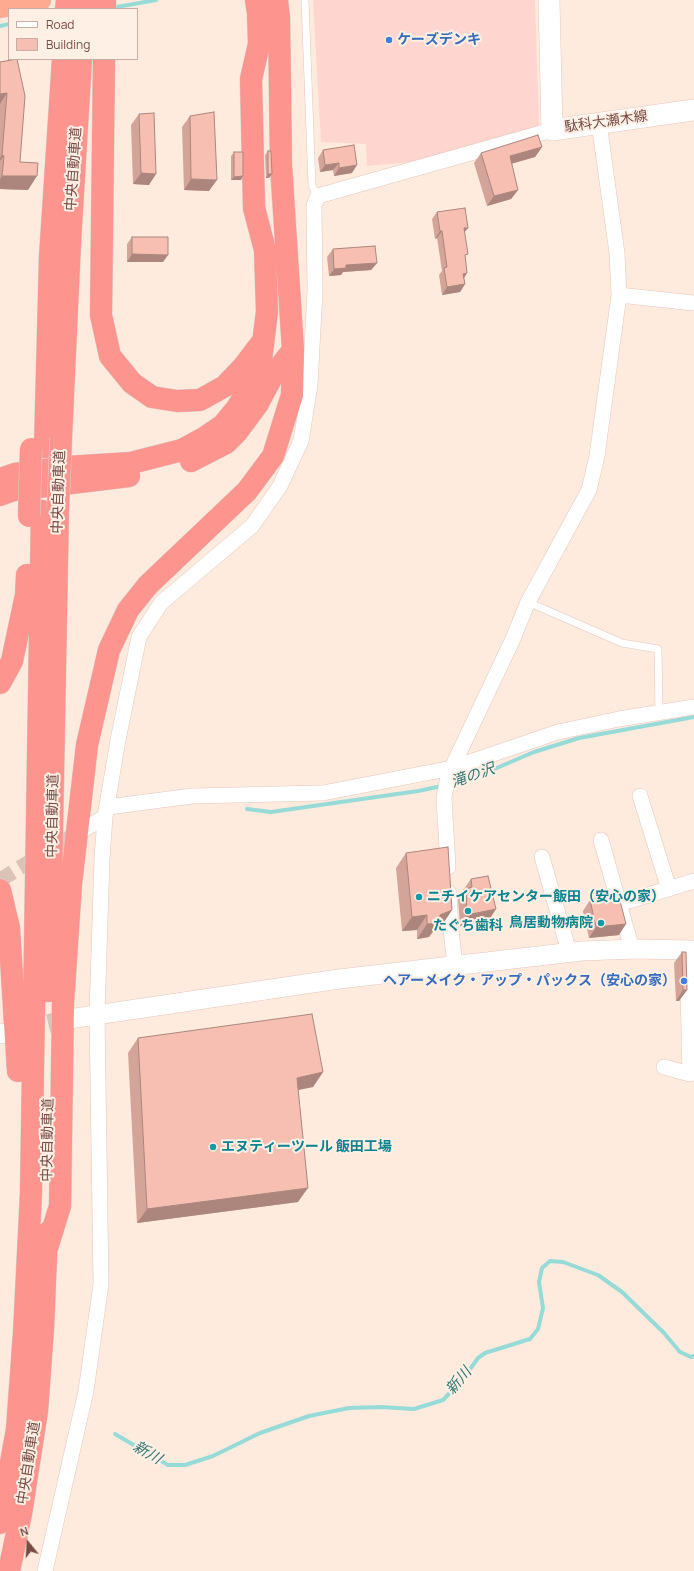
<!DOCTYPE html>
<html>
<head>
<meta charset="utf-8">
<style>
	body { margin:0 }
	#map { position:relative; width:694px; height:1571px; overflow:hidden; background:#feebdd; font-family:Manrope,sans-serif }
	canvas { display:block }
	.legend { position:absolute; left:8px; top:8px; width:130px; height:52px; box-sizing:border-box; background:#fff0e5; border:1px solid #c8aea5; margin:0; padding:5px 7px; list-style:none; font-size:12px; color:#754b44 }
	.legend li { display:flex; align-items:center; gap:8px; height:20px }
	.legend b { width:20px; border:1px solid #c8aea5 }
	.north { position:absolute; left:8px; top:1523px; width:40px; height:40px; -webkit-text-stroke:3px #fff0e5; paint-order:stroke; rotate:342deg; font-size:11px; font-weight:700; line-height:16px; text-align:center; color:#754b44 }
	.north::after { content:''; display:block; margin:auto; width:14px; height:18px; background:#754b44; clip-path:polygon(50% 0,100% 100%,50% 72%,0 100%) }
</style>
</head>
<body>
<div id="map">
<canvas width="694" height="1571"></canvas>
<ul class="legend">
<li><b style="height:5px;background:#fff"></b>Road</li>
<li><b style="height:11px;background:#f6bfb2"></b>Building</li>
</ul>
<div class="north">N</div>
</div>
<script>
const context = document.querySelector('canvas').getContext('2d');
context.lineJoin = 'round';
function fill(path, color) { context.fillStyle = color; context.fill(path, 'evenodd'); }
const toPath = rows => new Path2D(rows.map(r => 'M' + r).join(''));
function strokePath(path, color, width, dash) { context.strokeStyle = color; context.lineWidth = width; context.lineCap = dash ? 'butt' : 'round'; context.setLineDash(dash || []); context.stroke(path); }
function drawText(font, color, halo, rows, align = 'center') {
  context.font = font + ' Manrope,"Noto Sans JP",sans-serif'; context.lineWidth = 4; context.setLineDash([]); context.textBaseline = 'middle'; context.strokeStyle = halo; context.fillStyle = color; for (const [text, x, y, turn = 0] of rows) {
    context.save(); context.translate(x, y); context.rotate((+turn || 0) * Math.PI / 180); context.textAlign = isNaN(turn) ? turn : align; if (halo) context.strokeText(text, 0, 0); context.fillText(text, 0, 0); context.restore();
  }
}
const commercial = toPath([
	[313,0,535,0,539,124,538,128,422,161,367,166,366,144,321,142]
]);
const stream = toPath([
	[111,8,156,0],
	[0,26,9,24],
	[451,784,471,779,534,752,579,738,694,717],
	[247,809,271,812,418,791,442,786],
	[115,1434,168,1465,185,1465,213,1456,260,1433,309,1416,349,1408,381,1407,414,1409,443,1400,463,1379,478,1358,485,1353,530,1339,538,1329,543,1308,539,1282,542,1268,550,1261,563,1262,598,1275,622,1292,664,1333,680,1352,691,1357,694,1356]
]);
const minorTunnel = toPath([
	[0,880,82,830]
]);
const tertiaryTunnel = toPath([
	[20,1030,69,1019]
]);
const service = toPath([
	[305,0,312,186,318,196],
	[528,602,622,643,658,649,659,713]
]);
const minor = toPath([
	[619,295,694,303],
	[640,796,669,889],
	[108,807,192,796,323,793,452,768,558,732,619,719,694,707],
	[83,830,105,817],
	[601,840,632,949],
	[542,857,569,952],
	[448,867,444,798,448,776,512,641,528,602,589,490,597,456,619,295,617,253,599,123],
	[449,893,451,930,455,966],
	[619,904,694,881],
	[664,1067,690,1074,687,950],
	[45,1571,86,1391,101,1284,97,1014,102,859,105,817,118,740,139,637,161,603,252,526,280,486,301,441,310,385,315,291,314,205,318,196,552,130]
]);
const tertiary = toPath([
	[69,1019,339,979,582,951,635,949,694,950],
	[0,1034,6,1033]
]);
const secondary = toPath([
	[549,0,552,130,694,110]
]);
const trunk = toPath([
	[0,7,40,0]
]);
const motorway = toPath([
	[66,9,67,0],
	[84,9,85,0],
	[105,9,105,0],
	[104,59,101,315,110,356,132,383,152,397,177,401,200,400,225,386,244,366,263,341],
	[61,438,70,243,81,59],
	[45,447,50,257,63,59],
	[191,461,226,443,237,432,257,405,272,377,293,350],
	[0,479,15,474,66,467,131,463,182,450,204,438,223,425,237,408,260,369,267,311,265,250,254,208,251,79,259,44,258,13,256,0],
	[0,495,14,490,129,476],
	[0,683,12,661,26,595,27,575],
	[0,890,9,928,18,1071],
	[49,991,58,508],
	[47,1248,60,1206,63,1003,71,884,87,745,109,650,128,610,148,585,247,491,273,456,292,395,293,350,281,165,279,18,277,0],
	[0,1523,17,1429,24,1333,31,1193,42,511],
	[9,1571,21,1514,37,1411,43,1329,47,1233]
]);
const motorwayBridge = toPath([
	[58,508,61,438],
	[29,516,31,449]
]);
const wall = toPath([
	[17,59,20,162,28,190,0,189,0,62],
	[139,114,149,185,133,184,131,125],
	[190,116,209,191,184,190,182,127],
	[542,147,535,157,511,164,518,190,511,199,487,206,474,163,481,153],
	[323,150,352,173,334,176,333,170,320,172,318,158],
	[268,151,269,178,266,178,265,155],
	[234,152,241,180,231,180,231,156],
	[437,212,468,228,464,232,465,258,467,273,464,278,465,284,460,292,442,295,439,275,442,271,437,238,435,239,432,219],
	[132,237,163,262,127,262,127,244],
	[333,249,377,263,371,270,343,272,341,275,329,276,327,257],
	[406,853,452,910,442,925,437,926,429,937,417,939,417,930,402,931,396,868],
	[471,879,489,920,460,926,458,899,463,893,463,890],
	[590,900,619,935,589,938,583,911],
	[682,952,687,990,679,1001,676,1001,674,963],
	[138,1038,323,1072,313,1087,298,1090,298,1202,137,1223,128,1053]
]);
const shadedWall = toPath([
	[7,93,0,104,0,94],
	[542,147,535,157,503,166,510,156],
	[2,155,4,156,0,161,0,158],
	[339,163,333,170,320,172,325,165],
	[357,165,352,173,334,176,339,168],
	[141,173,156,174,149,185,133,184],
	[268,174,272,174,269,178,266,178],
	[2,176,37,176,28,190,0,189,0,179],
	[243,176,241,180,231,180,234,177],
	[191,179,217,180,209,191,184,190],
	[518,190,511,199,487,206,494,196],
	[464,228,468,228,462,235],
	[440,231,442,231,437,238,435,239],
	[132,254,168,255,163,262,127,262],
	[377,263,371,270,343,272,341,275,329,276,334,269,346,265],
	[467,273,462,281,463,274],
	[465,284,460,292,442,295,447,287],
	[496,909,489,920,460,926,467,915],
	[452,910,442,925,437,926,429,937,417,939,427,924,440,915],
	[427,915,417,930,402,931,412,917],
	[626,924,619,935,589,938,596,927],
	[683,990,687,990,679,1001,676,1001],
	[323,1072,313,1087,287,1092,297,1078],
	[308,1188,298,1202,137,1223,147,1209]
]);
const building = toPath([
	[17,59,25,96,20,162,38,163,37,176,2,176,4,156,2,155,7,93,0,94,0,62,17,59],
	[214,112,217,180,191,179,190,116,214,112],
	[154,113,156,174,141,173,139,114,154,113],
	[538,135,542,147,510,156,518,190,494,196,481,153,538,135],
	[354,145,357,165,339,168,339,163,325,165,323,150,354,145],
	[268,151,271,151,272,174,268,174,268,151],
	[234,152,243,152,243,176,234,177,234,152],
	[465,208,468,228,464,228,468,254,465,255,467,273,463,274,465,284,447,287,444,268,447,267,442,231,440,231,437,212,465,208],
	[132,237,168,237,168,255,132,254,132,237],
	[375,246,377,263,346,265,346,268,334,269,333,249,375,246],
	[448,847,452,910,440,915,439,923,427,924,427,915,412,917,406,853,448,847],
	[488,876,496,909,467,915,466,889,472,887,471,879,488,876],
	[618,893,626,924,596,927,590,900,618,893],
	[682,952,686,952,687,990,683,990,682,952],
	[312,1014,323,1072,297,1078,308,1188,147,1209,138,1038,312,1014]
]);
const markers = [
	[389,40,4,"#3f7fe0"],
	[419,897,4,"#0f9aa8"],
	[468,911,4,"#0f9aa8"],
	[601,923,4,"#0f9aa8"],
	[684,981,4,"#3f7fe0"],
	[213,1147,4,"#0f9aa8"]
];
const shopNames = [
	["ケーズデンキ",397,40],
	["ヘアーメイク・アップ・パックス（安心の家）",676,981,"right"]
];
const streetNames = [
	["駄科大瀬木線",606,122,-8],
	["中央自動車道",74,169,-86],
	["中央自動車道",59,492,-88],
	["中央自動車道",53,816,-89],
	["中央自動車道",48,1140,-89],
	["中央自動車道",29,1463,-81]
];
const cultureNames = [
	["ニチイケアセンター飯田（安心の家）",427,897],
	["鳥居動物病院",593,923,"right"],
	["たぐち歯科",468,926,"center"],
	["エヌティーツール 飯田工場",221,1147]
];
const waterNames = [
	["滝の沢",473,776,-19],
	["新川",459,1381,-50],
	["新川",147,1453,30]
];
fill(commercial, '#ffd5d0');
strokePath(stream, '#96dbd8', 4);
strokePath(minorTunnel, '#dcc3b7', 15, [15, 8]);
strokePath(tertiaryTunnel, '#dcc3b7', 19, [19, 10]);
strokePath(service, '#e4c6bc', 8);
strokePath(minor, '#e4c6bc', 16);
strokePath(tertiary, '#e4c6bc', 20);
strokePath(secondary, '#eac5b8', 22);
strokePath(trunk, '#dbd0ce', 23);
strokePath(motorway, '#dbd0ce', 23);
strokePath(service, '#fff', 7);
strokePath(minor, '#fff', 15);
strokePath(tertiary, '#fff', 19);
strokePath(secondary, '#fff', 21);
strokePath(trunk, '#feaa90', 22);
strokePath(motorway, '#fe948e', 22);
strokePath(motorwayBridge, '#dbd0ce', 23, []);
strokePath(motorwayBridge, '#fe948e', 22);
fill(wall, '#d4a499');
fill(shadedWall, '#ac867d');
fill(building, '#f6bfb2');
strokePath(building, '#ac867d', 1);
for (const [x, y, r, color] of markers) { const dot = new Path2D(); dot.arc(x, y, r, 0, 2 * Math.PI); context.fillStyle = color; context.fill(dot); strokePath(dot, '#fff0e5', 1.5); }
drawText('bold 14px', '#366cbe', '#fff0e5', shopNames, 'left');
drawText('14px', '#754b44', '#fff0e5', streetNames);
drawText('bold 14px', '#0d838f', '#fff0e5', cultureNames, 'left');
drawText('italic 15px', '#347673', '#fff0e5', waterNames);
</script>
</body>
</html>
